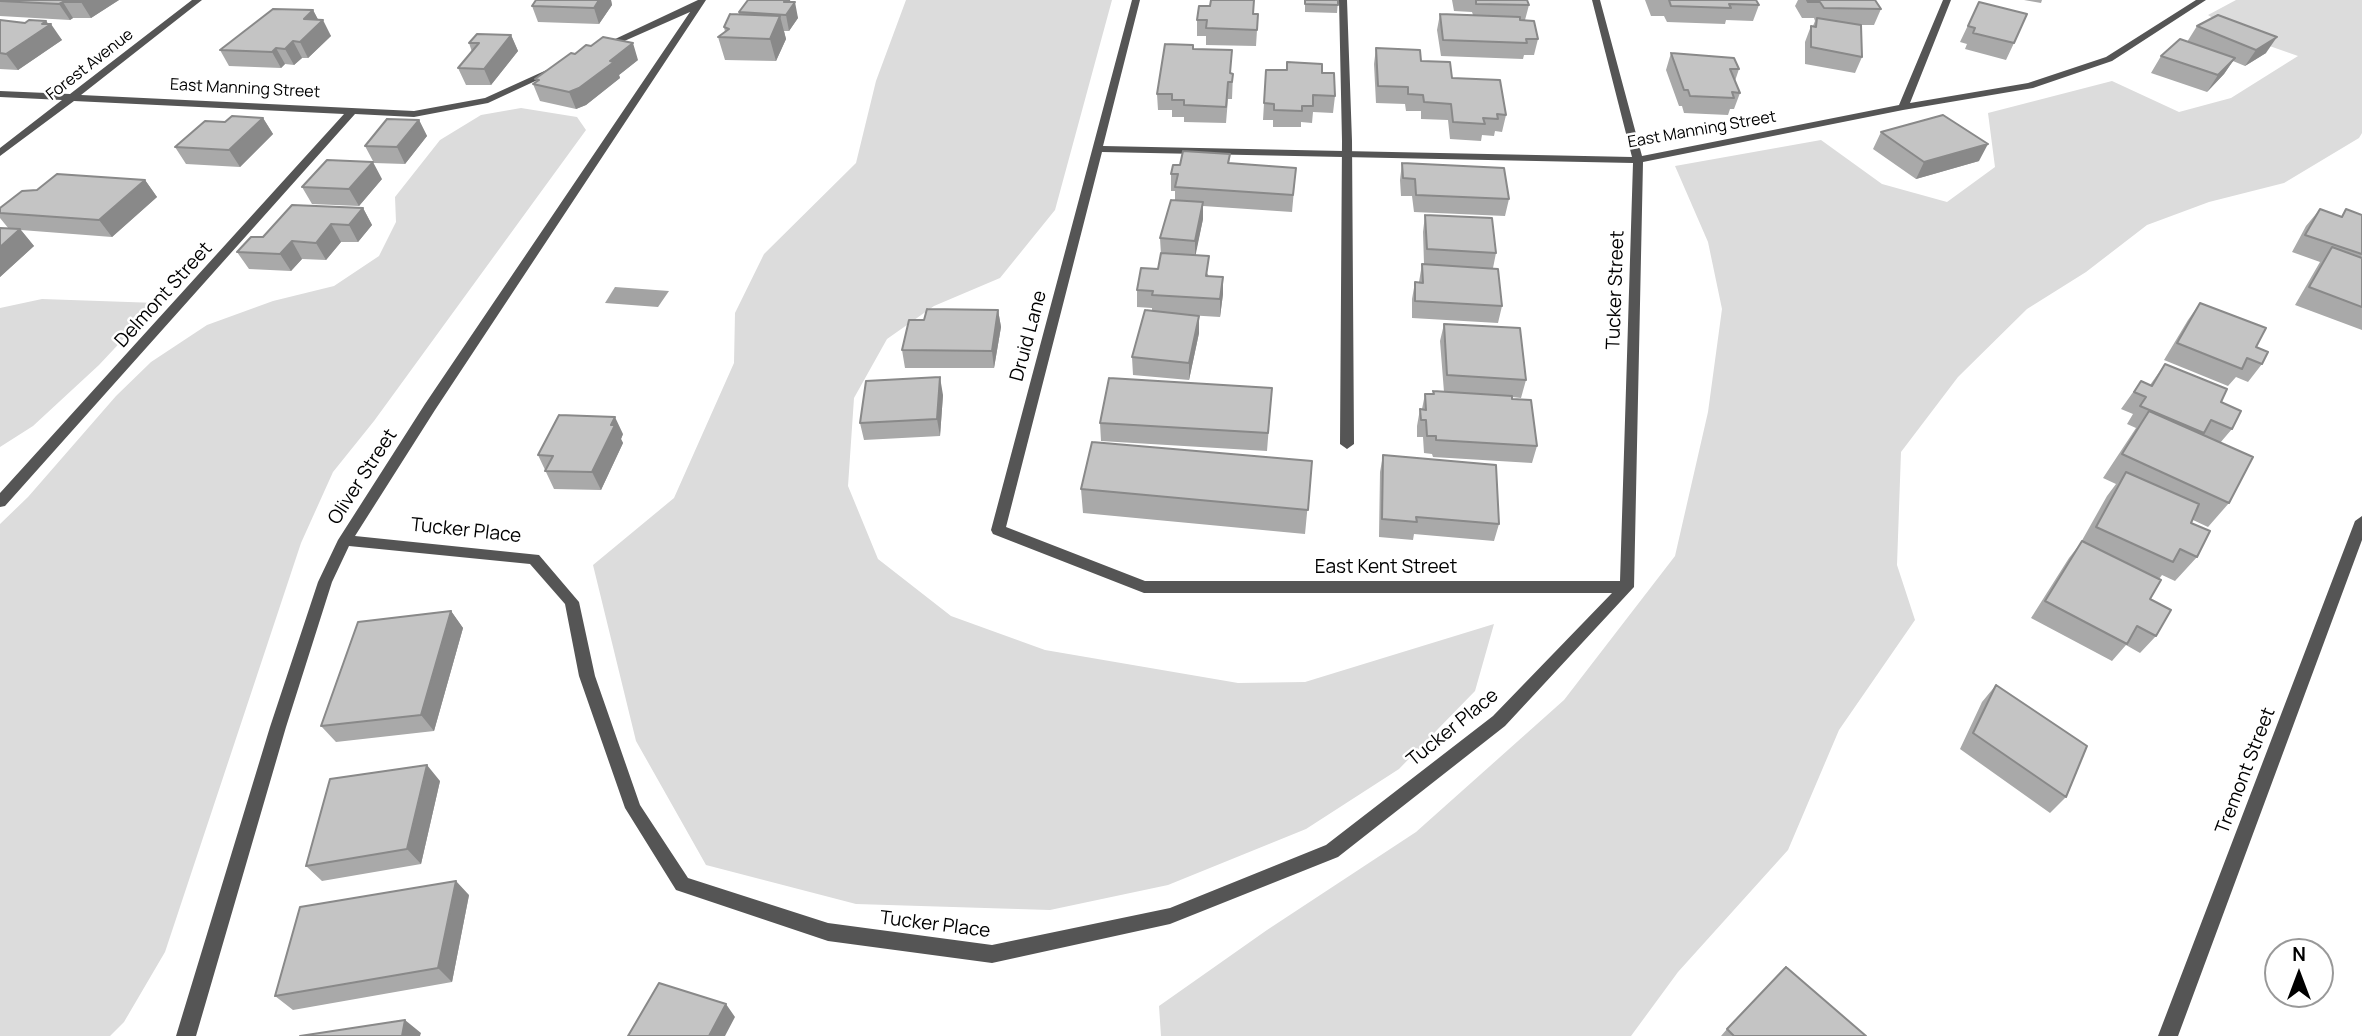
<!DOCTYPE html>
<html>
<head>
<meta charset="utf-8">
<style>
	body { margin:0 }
	#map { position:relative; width:2362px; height:1036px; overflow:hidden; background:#fff; font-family:Manrope,sans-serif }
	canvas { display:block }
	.north { position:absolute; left:2264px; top:938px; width:70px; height:70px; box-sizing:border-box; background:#fff; border:2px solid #999; border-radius:50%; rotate:0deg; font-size:19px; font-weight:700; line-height:28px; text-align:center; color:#000 }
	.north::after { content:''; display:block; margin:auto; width:24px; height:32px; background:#000; clip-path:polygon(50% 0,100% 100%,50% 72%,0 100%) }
</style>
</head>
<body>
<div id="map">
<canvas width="2362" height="1036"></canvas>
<div class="north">N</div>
</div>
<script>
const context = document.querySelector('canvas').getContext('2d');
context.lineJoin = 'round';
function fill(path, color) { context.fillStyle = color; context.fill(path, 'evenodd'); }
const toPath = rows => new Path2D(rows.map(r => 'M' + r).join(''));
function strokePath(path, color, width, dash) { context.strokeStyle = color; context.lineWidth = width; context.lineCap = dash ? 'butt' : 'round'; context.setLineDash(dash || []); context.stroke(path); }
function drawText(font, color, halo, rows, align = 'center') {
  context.font = font + ' Manrope,sans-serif'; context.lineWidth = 5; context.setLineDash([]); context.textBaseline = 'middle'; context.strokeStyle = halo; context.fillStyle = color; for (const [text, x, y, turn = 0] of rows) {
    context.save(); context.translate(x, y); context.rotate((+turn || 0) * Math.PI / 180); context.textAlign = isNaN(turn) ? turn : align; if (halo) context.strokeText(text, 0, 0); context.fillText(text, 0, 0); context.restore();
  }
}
const green = toPath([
	[906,0,1112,0,1055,210,1000,278,934,306,887,339,854,398,848,486,878,559,951,616,1045,650,1238,683,1305,682,1494,624,1475,691,1399,769,1306,829,1168,885,1050,910,856,904,706,865,636,741,593,565,674,498,734,363,735,313,764,254,856,163,876,81],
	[2236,0,2362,0,2362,133,2359,138,2284,183,2209,202,2147,225,2086,272,2027,309,1958,377,1901,452,1897,565,1915,620,1839,730,1788,850,1678,972,1631,1036,1161,1036,1159,1006,1267,930,1416,832,1564,700,1675,556,1708,412,1722,309,1708,242,1675,166,1821,140,1882,184,1947,202,1995,167,1988,113,2112,81,2179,112,2231,98,2298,56,2241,36,2208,15],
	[521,108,577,117,586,130,374,421,333,472,301,543,165,952,124,1022,110,1036,0,1036,0,524,28,497,116,396,151,362,207,325,273,301,334,286,379,256,396,222,395,197,440,140,481,115],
	[42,299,157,303,99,365,33,426,0,447,0,308]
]);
const water = toPath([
	[615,287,669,291,658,307,605,303]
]);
const lane = toPath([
	[1339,0,1347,0,1352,141,1354,444,1347,449,1340,444,1342,141,1339,0]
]);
const street = toPath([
	[192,0,202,0,81,95,414,111,485,98,551,68,559,70,488,103,414,117,355,114,5,506,0,507,0,493,344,114,74,101,0,156,0,148,62,100,0,97,0,91,70,94,192,0],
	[698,0,706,0,435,410,355,536,539,555,579,602,595,676,640,805,688,878,828,923,992,945,1170,908,1326,845,1493,716,1612,593,1144,593,993,534,991,530,1132,0,1140,0,1103,146,1632,157,1592,0,1600,0,1642,156,1899,105,1943,0,1951,0,1910,103,2028,83,2106,57,2196,0,2206,0,2112,61,2033,88,1903,110,1643,162,1634,587,1505,726,1338,857,1170,924,992,963,828,941,676,890,625,808,579,676,565,604,530,564,349,546,332,582,286,727,196,1036,176,1036,270,727,318,582,338,540,425,404,690,12,604,50,596,48,698,0],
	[1102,152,1633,163,1620,581,1145,581,1006,527,1102,152],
	[2362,516,2362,540,2178,1036,2158,1036,2355,521,2362,516]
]);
const wall = toPath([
	[0,0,119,0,91,18,73,18,70,20,0,16],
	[536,0,611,0,612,5,599,24,538,22,532,6],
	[1305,0,1338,0,1337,13,1305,12],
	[1452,0,1527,0,1529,5,1525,20,1538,39,1534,55,1524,55,1523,59,1441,56,1437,30,1440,14,1473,15,1472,12,1454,11],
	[1645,0,1756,0,1759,5,1753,21,1726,20,1725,24,1667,22,1664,16,1651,16],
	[1798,0,1875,0,1881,9,1874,25,1860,25,1862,57,1855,73,1805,64,1805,42,1811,26,1813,26,1815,21,1814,18,1802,18,1795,6],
	[2024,0,2042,0,2041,3],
	[791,2,798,18,789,31,784,31,786,39,776,61,725,60,718,37,725,32,724,27,739,14,739,12],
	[1979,2,2014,43,2006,60,1965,49,1967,44,1960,42],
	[313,10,318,20,331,36,308,58,302,58,294,65,285,64,281,68,229,66,220,50],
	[1253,14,1258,14,1256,46,1206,45,1206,36,1197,36,1197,20],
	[0,20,25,23,46,21,62,40,18,70,0,69],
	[2197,26,2266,53,2245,66,2233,61,2224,74,2207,92,2151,73,2161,56,2187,42],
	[511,35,518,51,491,85,466,85,458,68,472,52,469,43],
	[1376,48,1421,61,1452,78,1506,115,1502,132,1495,131,1494,136,1482,135,1481,141,1450,139,1448,120,1421,119,1421,111,1406,111,1405,104,1376,103,1374,64],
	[1193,49,1231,73,1233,74,1232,99,1228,99,1226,123,1184,122,1184,117,1172,117,1172,110,1158,110,1157,94],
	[1671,53,1739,69,1735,81,1740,93,1734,109,1730,109,1728,115,1684,113,1682,106,1679,106,1666,70],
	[638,60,619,75,620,78,586,105,576,109,540,101,533,84,537,82,535,79],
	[1266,70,1322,73,1335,96,1333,113,1313,112,1312,123,1301,122,1301,127,1273,127,1273,120,1263,120],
	[263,118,273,134,240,167,186,164,175,147,225,122],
	[419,120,427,136,405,164,374,163,365,146],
	[1881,132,1979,161,1916,179,1873,149],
	[1230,154,1229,163,1296,168,1292,212,1203,206,1203,219,1195,255,1209,276,1223,294,1220,317,1187,315,1199,316,1199,333,1189,380,1133,375,1132,357,1152,311,1152,308,1137,307,1137,290,1158,269,1161,255,1160,238,1175,200,1175,191,1171,191,1171,174,1180,165],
	[1402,163,1509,199,1505,216,1414,212,1412,196,1401,196,1400,180],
	[382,179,359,206,312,204,302,187],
	[145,180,157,197,112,237,21,230,34,246,0,277,0,228,9,229,0,218,0,208],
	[363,208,372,225,358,242,341,242,326,260,302,259,291,271,249,269,237,252,263,237],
	[2320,209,2341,217,2346,209,2362,215,2362,330,2295,305,2320,262,2292,252,2306,226],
	[1425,215,1496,253,1493,268,1502,306,1498,323,1412,318,1412,299,1415,282,1419,282,1422,264,1424,264,1423,232],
	[2200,303,2256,347,2262,364,2248,382,2236,377,2228,386,2164,360,2188,320],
	[998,310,1001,327,994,368,905,368,902,350,924,320],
	[1444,324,1526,380,1521,398,1512,397,1537,446,1532,463,1433,457,1432,454,1424,453,1423,437,1417,437,1417,426,1420,409,1422,409,1425,394,1433,394,1433,391,1444,392,1440,341],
	[2165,364,2221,402,2232,429,2220,443,2229,503,2208,527,2193,520,2191,523,2197,557,2175,581,2162,575,2159,579,2150,599,2156,636,2140,653,2126,645,2112,661,2031,618,2069,558,2080,544,2107,496,2116,484,2103,478,2136,428,2127,424,2133,414,2121,409,2141,381,2150,385],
	[1272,388,1267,451,1101,441,1100,423],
	[943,395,940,436,864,440,860,423],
	[623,434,621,439,623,443,601,490,554,489,538,455],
	[1383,455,1499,524,1494,541,1414,534,1413,540,1379,537,1380,472],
	[1312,461,1305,534,1083,513,1081,489],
	[451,611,463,628,434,731,336,742,321,726],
	[1996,685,2066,797,2050,813,1960,749,1982,702],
	[440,781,421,864,322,881,306,866],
	[469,895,452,982,293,1010,275,996],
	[1727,1029,1866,1036,1721,1036]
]);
const shadedWall = toPath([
	[84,0,119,0,91,18,81,2],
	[599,0,611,0,612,5,599,24,594,8],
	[785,0,790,0,792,6,795,2,798,18,789,31,786,15,784,2],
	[63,2,73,18,70,20,59,4],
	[313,10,320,23,323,20,331,36,308,58,300,42,304,19],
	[780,16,786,39,776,61,770,39],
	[46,21,49,25,51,24,62,40,18,70,6,54],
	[511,35,518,51,491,85,484,69],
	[2277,37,2266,53,2245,66,2256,50],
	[293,41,302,58,294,65,285,49],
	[633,43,638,60,619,75,620,78,586,105,576,109,569,92],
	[276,48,285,64,281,68,272,52],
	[2235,58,2224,74,2207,92,2218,75],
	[263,118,273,134,240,167,229,150],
	[419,120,427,136,405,164,397,147],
	[1988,144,1979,161,1916,179,1924,162],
	[373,162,382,179,359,206,349,189],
	[145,180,157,197,112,237,99,220],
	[1203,202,1203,219,1195,258,1195,241],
	[363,208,372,225,358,242,349,225],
	[331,224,341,242,326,260,316,243],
	[20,229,34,246,0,277,0,247],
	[292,241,302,259,291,271,280,254],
	[1223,277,1223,294,1220,317,1220,299],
	[998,310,1001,327,994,368,992,351],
	[1199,316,1199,333,1189,380,1189,363],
	[940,377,943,395,940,436,937,419],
	[615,417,623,434,621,439,623,443,601,490,592,472],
	[451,611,463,628,434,731,421,715],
	[427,765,440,781,421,864,407,849],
	[456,881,469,895,452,982,438,968],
	[726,1004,735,1017,725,1036,709,1036],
	[405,1020,421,1033,420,1036,402,1036]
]);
const building = toPath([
	[0,0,84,0,81,2,63,2,59,4,0,1,0,0],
	[536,0,599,0,594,8,532,6,536,0],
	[748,0,785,0,784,2,795,2,786,15,739,12,748,0],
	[1211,0,1254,0,1253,14,1258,14,1257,30,1206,28,1207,20,1197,20,1199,6,1210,6,1211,0],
	[1305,0,1338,0,1338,5,1305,4,1305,0],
	[1476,0,1527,0,1529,5,1476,4,1476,0],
	[1669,0,1756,0,1759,5,1729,4,1731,8,1671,6,1669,0],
	[1807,0,1875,0,1881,9,1824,8,1820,2,1808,2,1807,0],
	[1979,2,2027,14,2014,43,1973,33,1975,28,1968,26,1979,2],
	[273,9,313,10,304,19,323,20,300,42,293,41,285,49,276,48,272,52,220,50,273,9],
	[730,14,780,16,770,39,718,37,729,29,724,27,730,14],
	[1440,14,1520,17,1520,20,1534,21,1538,39,1526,39,1527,43,1443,40,1440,14],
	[2218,15,2277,37,2256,50,2197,26,2218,15],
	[1817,18,1861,25,1862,57,1811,47,1811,26,1816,27,1817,18],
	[0,20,25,23,29,20,46,21,42,24,51,24,6,54,0,53,0,20],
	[477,34,511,35,484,69,458,68,479,43,469,43,477,34],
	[603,37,633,43,610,61,614,62,579,88,569,92,533,84,539,80,535,79,571,53,575,54,586,45,591,46,603,37],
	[2180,39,2235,58,2218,75,2161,56,2180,39],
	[1165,44,1193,45,1193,49,1232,50,1230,73,1233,74,1232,82,1228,82,1226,107,1184,105,1184,100,1172,100,1172,94,1157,94,1165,44],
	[1376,48,1420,50,1421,61,1450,62,1452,78,1500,80,1506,115,1497,114,1498,119,1483,118,1485,124,1453,122,1451,104,1424,102,1423,95,1408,94,1408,87,1378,86,1376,48],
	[1671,53,1734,58,1739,69,1730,69,1740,93,1732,92,1734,98,1690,96,1688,90,1684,90,1671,53],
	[1287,62,1322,64,1322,73,1334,73,1335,96,1313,95,1313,106,1302,106,1302,111,1274,110,1274,104,1264,103,1266,70,1287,70,1287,62],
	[1943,115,1988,144,1924,162,1881,132,1943,115],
	[232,116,263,118,229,150,175,147,205,121,225,122,232,116],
	[387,119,419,120,397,147,365,146,387,119],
	[1183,151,1230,154,1228,163,1296,168,1293,195,1175,187,1178,174,1171,174,1173,165,1180,165,1183,151],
	[327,160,373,162,349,189,302,187,327,160],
	[1402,163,1504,168,1509,199,1416,195,1415,179,1403,178,1402,163],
	[57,174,145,180,99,220,0,213,0,208,22,191,37,190,57,174],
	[1171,200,1203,202,1195,241,1160,238,1171,200],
	[292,205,363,208,349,225,331,224,316,243,292,241,280,254,237,252,251,237,263,237,292,205],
	[2320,209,2342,217,2346,209,2362,215,2362,254,2305,235,2320,209],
	[1425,215,1492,218,1496,253,1427,249,1425,215],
	[0,228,20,229,0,247,0,228],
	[2332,247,2362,258,2362,307,2309,287,2332,247],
	[1161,253,1209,256,1206,276,1223,277,1220,299,1152,295,1153,291,1137,290,1141,268,1158,269,1161,253],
	[1422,264,1498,269,1502,306,1415,301,1415,282,1423,283,1422,264],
	[2200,303,2266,328,2256,347,2268,352,2262,364,2247,358,2242,369,2177,343,2200,303],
	[927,309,998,310,992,351,902,350,909,320,924,320,927,309],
	[1145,310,1199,316,1189,363,1132,357,1145,310],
	[1444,324,1520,328,1526,380,1447,375,1444,324],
	[2165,364,2227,389,2221,402,2241,411,2232,429,2211,420,2204,433,2140,406,2146,397,2134,392,2141,381,2152,386,2165,364],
	[940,377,937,419,860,423,866,381,940,377],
	[1109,378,1272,388,1268,433,1100,423,1109,378],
	[1433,391,1512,396,1512,399,1531,400,1537,446,1436,440,1436,436,1427,436,1426,420,1421,420,1420,409,1426,410,1425,394,1434,394,1433,391],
	[2149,411,2253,457,2229,503,2122,454,2149,411],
	[559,415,615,417,611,425,615,425,592,472,545,471,553,456,538,455,559,415],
	[1092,442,1312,461,1308,510,1081,489,1092,442],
	[1383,455,1496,465,1499,524,1416,517,1417,522,1382,519,1383,455],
	[2126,472,2199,504,2191,523,2210,531,2197,557,2180,549,2173,562,2096,527,2126,472],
	[2082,541,2161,580,2150,599,2171,610,2156,636,2137,626,2127,644,2045,601,2082,541],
	[451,611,421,715,321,726,358,622,451,611],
	[1996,685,2087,746,2066,797,1973,733,1996,685],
	[427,765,407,849,306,866,330,779,427,765],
	[456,881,438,968,275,996,300,907,456,881],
	[1786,967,1866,1036,1734,1036,1727,1029,1786,967],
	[659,983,726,1004,709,1036,628,1036,659,983],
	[405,1020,402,1036,300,1036,405,1020]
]);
const farStreetnames = [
	["Forest Avenue",90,65,-38],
	["East Manning Street",245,89,3],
	["East Manning Street",1702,130,-10]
];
const streetNames = [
	["Tucker Street",1616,290,-88],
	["Delmont Street",164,295,-48],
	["Druid Lane",1029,336,-75],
	["Oliver Street",363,477,-57],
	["Tucker Place",466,531,6],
	["East Kent Street",1386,568],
	["Tucker Place",1453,728,-39],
	["Tremont Street",2246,771,-69],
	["Tucker Place",935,925,7]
];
fill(green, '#dcdcdc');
fill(water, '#a3a3a3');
fill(lane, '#555');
fill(street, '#555');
fill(wall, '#a9a9a9');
fill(shadedWall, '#898989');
fill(building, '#c4c4c4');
strokePath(building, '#898989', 2);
drawText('16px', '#000', '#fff', farStreetnames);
drawText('19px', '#000', '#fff', streetNames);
</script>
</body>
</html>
